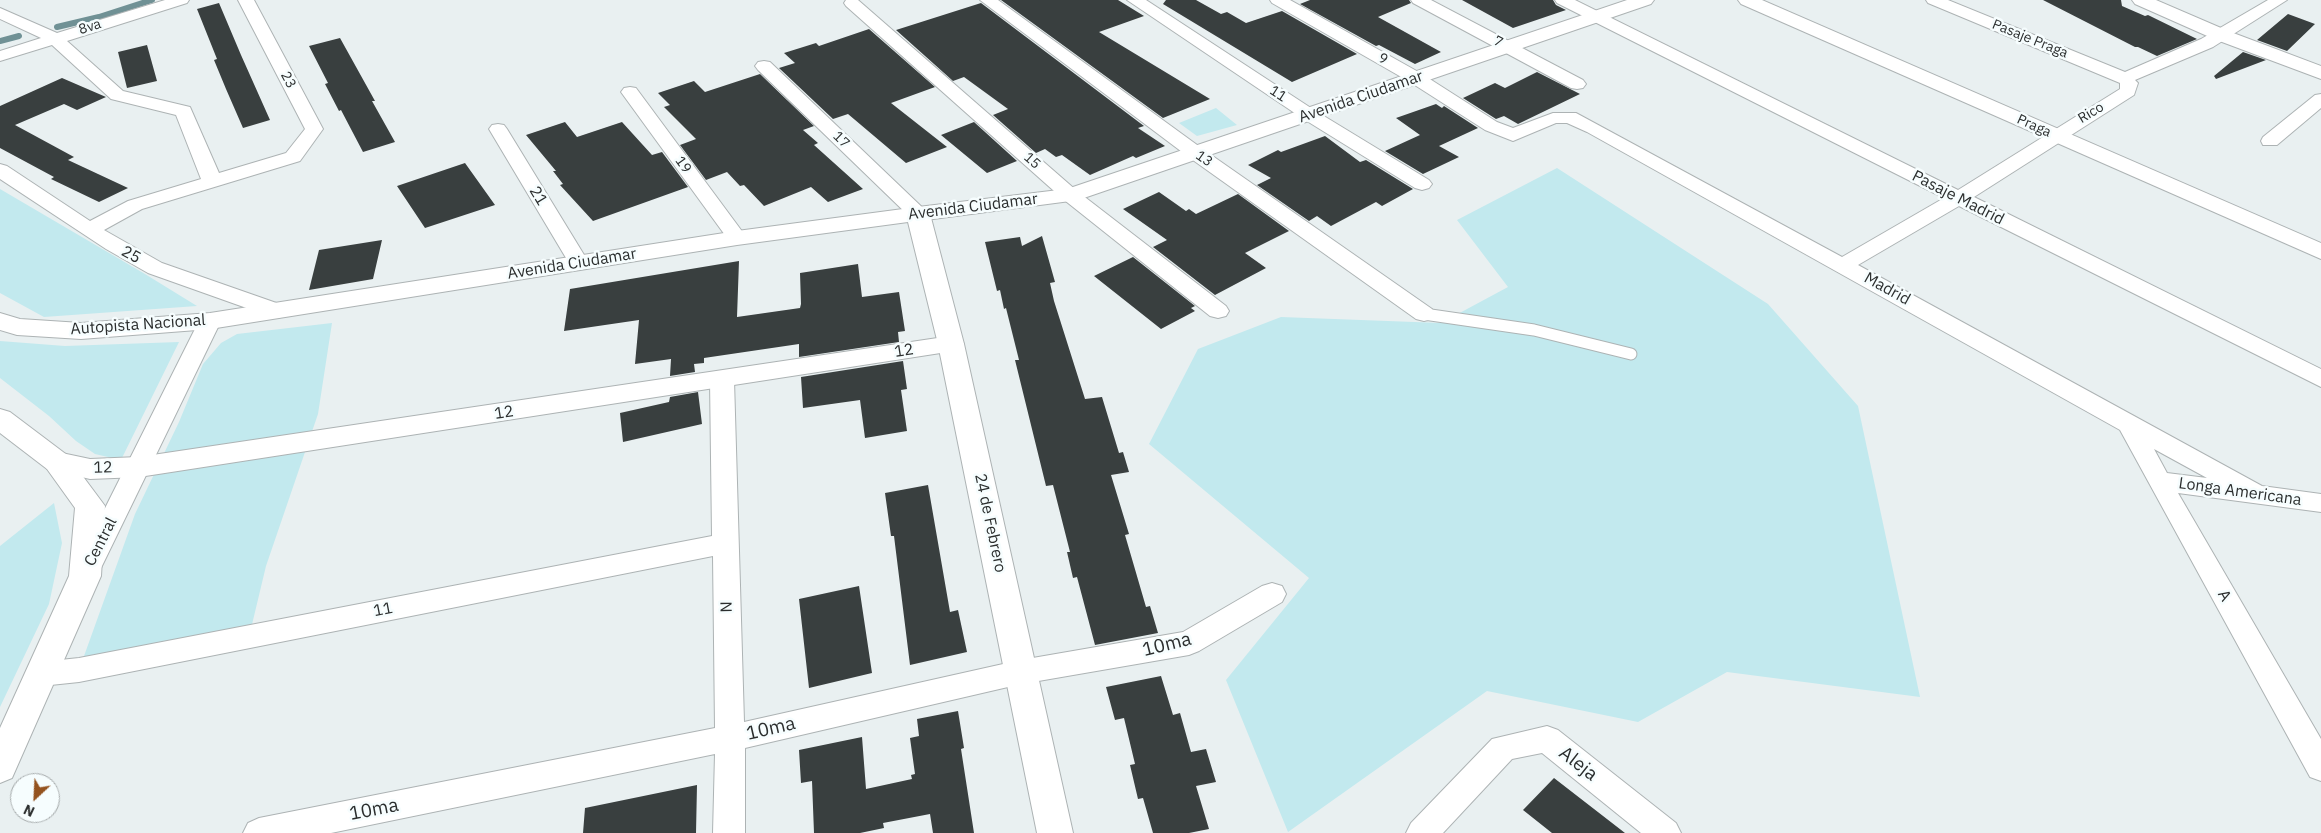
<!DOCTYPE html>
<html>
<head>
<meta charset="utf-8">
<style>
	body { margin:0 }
	#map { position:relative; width:2321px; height:833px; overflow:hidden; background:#e9f0f1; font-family:"IBM Plex Sans",sans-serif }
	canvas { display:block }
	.north { position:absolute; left:10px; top:773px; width:50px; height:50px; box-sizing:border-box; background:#f6fdfe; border:1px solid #a5aaab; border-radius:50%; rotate:205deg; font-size:14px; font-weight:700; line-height:20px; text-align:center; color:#2b2e2e }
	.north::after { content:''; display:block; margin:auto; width:18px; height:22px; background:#94531f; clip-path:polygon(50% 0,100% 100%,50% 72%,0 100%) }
</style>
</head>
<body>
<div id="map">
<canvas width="2321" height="833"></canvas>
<div class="north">N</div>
</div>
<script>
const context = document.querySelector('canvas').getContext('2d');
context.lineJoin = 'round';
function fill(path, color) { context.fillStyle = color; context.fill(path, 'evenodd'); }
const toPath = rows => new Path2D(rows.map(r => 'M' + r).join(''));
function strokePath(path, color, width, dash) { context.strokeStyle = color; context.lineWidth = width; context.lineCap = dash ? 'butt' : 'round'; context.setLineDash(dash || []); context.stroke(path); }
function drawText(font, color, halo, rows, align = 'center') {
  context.font = font + ' "IBM Plex Sans",sans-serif'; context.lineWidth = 5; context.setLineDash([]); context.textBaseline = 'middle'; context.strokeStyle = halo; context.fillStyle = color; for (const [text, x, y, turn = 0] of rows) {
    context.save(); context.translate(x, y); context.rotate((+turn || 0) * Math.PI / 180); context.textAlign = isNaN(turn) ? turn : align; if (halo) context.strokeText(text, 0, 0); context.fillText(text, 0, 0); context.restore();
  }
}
const green = toPath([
	[1216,108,1237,125,1197,136,1179,123],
	[1557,168,1768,304,1858,406,1920,697,1727,672,1638,722,1487,691,1288,832,1226,680,1309,578,1149,444,1198,349,1281,317,1441,323,1508,287,1457,220],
	[0,189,145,274,197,306,44,317,0,293],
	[332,323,318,414,266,566,249,637,79,670,135,514,179,422,203,364,221,343,237,334],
	[0,341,65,346,179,342,121,460,95,454,76,441,49,416,0,378],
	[54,503,62,543,49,604,0,707,0,546]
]);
const stream = toPath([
	[57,27,99,17,152,0],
	[0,41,19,36]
]);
const building = toPath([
	[1001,0,1118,0,1144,16,1099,32,1210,99,1163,118],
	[1166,0,1196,0,1221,14,1227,12,1246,23,1282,11,1357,54,1292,82,1163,4],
	[1310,0,1409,0,1411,3,1378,17,1441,52,1415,64,1379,45,1376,46,1300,4],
	[1462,0,1553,0,1556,5,1566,10,1513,28],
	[2043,0,2121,0,2122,6,2145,16,2148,15,2197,39,2157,56,2138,47,2135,47],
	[219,3,241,55,270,120,243,128,226,89,214,60,217,59,197,9],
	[981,3,1144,126,1138,128,1165,146,1136,158,1133,156,1090,175,1062,155,1056,157,1045,149,1036,153,993,115,1008,109,964,77,953,81,896,30],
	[2288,14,2315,24,2287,51,2257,40],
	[869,29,935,87,891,103,947,147,906,163,848,114,833,119,779,68,795,63,784,53,816,43,819,46],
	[340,38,375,101,372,101,395,142,363,152,341,110,339,111,325,84,328,83,309,46],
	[147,45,157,81,127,88,118,52],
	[2243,52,2266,60,2216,79,2214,76],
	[1537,72,1580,94,1518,124,1504,116,1496,119,1463,98,1495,83,1505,88],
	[760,74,814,126,803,130,818,143,814,145,863,189,828,202,811,187,764,206,744,185,740,186,727,172,706,180,680,145,696,139,664,107,670,105,658,93,694,81,705,92],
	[62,78,106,97,77,110,64,104,15,125,74,157,68,160,128,188,99,202,51,179,54,177,0,148,0,106],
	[1436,104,1442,108,1444,106,1478,128,1439,146,1459,157,1423,174,1385,151,1420,135,1396,118],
	[565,122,577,137,622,122,652,155,662,152,688,187,593,221,560,185,563,184,553,171,556,171,526,135],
	[974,122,1017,161,987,173,941,135],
	[1325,136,1360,162,1366,160,1413,189,1382,206,1376,202,1331,226,1317,216,1309,221,1257,185,1271,178,1248,165,1278,150,1281,152],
	[465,163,495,205,425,228,397,186],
	[1159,192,1186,211,1189,209,1196,214,1238,194,1289,231,1245,253,1266,268,1215,295,1153,247,1167,240,1123,209],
	[1042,236,1055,282,1050,283,1054,301,1085,399,1102,397,1119,453,1123,452,1129,472,1111,475,1129,534,1125,535,1146,607,1150,606,1158,633,1095,645,1077,577,1073,578,1067,552,1070,552,1053,485,1046,486,1015,360,1019,360,1006,308,1004,309,1000,290,997,291,985,242,1020,237,1022,246],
	[382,240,373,279,309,290,319,250],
	[1133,257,1195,306,1191,308,1195,311,1161,329,1094,276],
	[739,261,737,317,800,308,801,304,800,273,858,264,862,297,899,292,905,331,898,332,899,342,799,357,799,344,704,358,704,363,694,364,695,372,670,376,671,359,635,364,639,320,564,331,570,289],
	[903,361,907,389,901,390,907,431,865,438,860,400,803,408,801,377],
	[698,392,702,424,623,442,620,413,669,402,670,397],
	[928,485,950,612,958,610,967,652,910,665,894,536,891,536,885,493],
	[859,586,872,673,809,688,799,599],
	[1161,676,1173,715,1180,713,1191,752,1206,749,1216,782,1196,786,1209,829,1189,833,1153,833,1143,798,1138,799,1130,765,1135,764,1124,718,1115,720,1106,687],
	[958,711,964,748,961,749,974,833,933,833,930,814,883,823,884,828,860,833,814,833,812,781,801,783,799,750,862,737,866,789,912,779,911,775,915,774,910,738,919,736,917,719],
	[1554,778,1625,833,1552,833,1523,810],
	[697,785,696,833,583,833,585,808]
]);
const service = toPath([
	[1424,314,1534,330,1631,354]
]);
const minor = toPath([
	[165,0,189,0,187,3,67,41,123,91,190,107,219,173,286,153,305,129,238,0,254,0,323,129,300,161,142,209,104,230,162,263,285,306,288,311,285,316,277,318,269,316,148,273,106,249,0,179,0,164,7,166,90,221,128,201,201,179,176,115,111,99,52,45,0,61,0,51,41,38,0,19,0,8,57,33,165,0],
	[846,0,858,0,1077,191,1226,306,1229,311,1226,316,1218,318,1210,316,1063,199,846,6,844,3,846,0],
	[980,0,998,0,1204,150,1432,309,1435,314,1432,319,1424,321,1416,319,1190,158,980,0],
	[1127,0,1146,0,1314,110,1429,180,1432,184,1429,188,1422,190,1415,188,1302,118,1127,0],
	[1270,0,1290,0,1422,74,1497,122,1513,128,1553,113,1576,113,1842,257,1944,198,1557,3,1555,0,1575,0,1958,190,2120,89,2120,83,1928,3,1926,0,1948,0,2125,72,2201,39,2268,0,2287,0,2213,47,2135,80,2138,83,2134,95,1974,197,2321,369,2321,387,1959,206,1858,265,2262,486,2321,494,2321,512,2178,493,2321,739,2321,781,2310,777,2120,430,1587,132,1567,123,1556,123,1513,141,1485,130,1410,82,1272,3,1270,0],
	[2154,449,2207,478,2167,473,2154,449],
	[1411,0,1431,0,1583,80,1586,84,1583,88,1577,89,1571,88,1413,3,1411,0],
	[764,61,770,62,925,210,928,214,925,218,918,220,911,218,758,70,755,66,758,62,764,61],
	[630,87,636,88,744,234,747,238,744,242,737,244,730,242,621,92,624,88,630,87],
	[2321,94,2321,108,2277,145,2263,145,2261,141,2263,137,2315,95,2321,94],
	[498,124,504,125,507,129,589,263,586,267,579,269,572,267,569,263,489,129,492,125,498,124],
	[210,314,218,316,221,321,101,568,97,575,88,578,79,575,75,568,199,321,202,316,210,314],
	[722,372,730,375,734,380,744,722,1021,660,1183,632,1262,586,1272,583,1282,586,1286,594,1282,602,1199,651,1189,655,1021,684,745,748,745,833,713,833,715,754,331,833,243,833,248,823,259,818,715,728,713,556,79,682,41,686,31,683,27,674,31,665,41,662,79,658,712,536,710,380,714,375,722,372],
	[1547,726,1558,730,1676,823,1681,833,1641,833,1542,753,1512,759,1443,833,1406,833,1411,823,1492,739,1547,726]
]);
const tertiary = toPath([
	[1738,0,1762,0,2321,243,2321,259,1741,4,1738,0]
]);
const secondary = toPath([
	[1627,0,1654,0,1651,4,1078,200,918,221,910,219,906,214,910,209,918,207,1067,189,1627,0],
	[2132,0,2156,0,2228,31,2321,66,2321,79,2214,39,2135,4,2132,0],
	[951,336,960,338,964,344,960,350,139,477,90,479,47,469,43,462,47,455,57,452,90,459,139,457,951,336]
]);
const primary = toPath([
	[918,207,926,209,930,214,964,344,1073,833,1037,833,938,344,908,222,737,245,210,329,81,339,17,335,0,330,0,313,20,319,81,323,210,313,737,231,918,207],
	[0,409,10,412,67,455,105,506,101,576,12,778,0,783,0,728,69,576,75,508,47,469,0,433,0,409]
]);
const farStreetnames = [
	["8va",90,27,-17],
	["Pasaje Praga",2030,39,22],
	["7",1498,42,28],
	["9",1383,59,29],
	["23",288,80,62],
	["11",1278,94,33],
	["Rico",2091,113,-31],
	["Praga",2034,126,24],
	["17",841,140,44],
	["13",1204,159,35],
	["15",1032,161,41],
	["19",683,165,54]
];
const streetNames = [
	["Avenida Ciudamar",1361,97,-19],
	["21",538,196,59],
	["Pasaje Madrid",1958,198,27],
	["Avenida Ciudamar",973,207,-7],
	["25",131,255,28],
	["Avenida Ciudamar",572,264,-9],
	["Madrid",1887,289,29],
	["Autopista Nacional",138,325,-4],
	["12",904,351,-9],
	["12",504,413,-9],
	["12",103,468,-1],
	["Longa Americana",2240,492,8],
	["24 de Febrero",990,523,78],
	["Central",101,542,-63],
	["A",2224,596,60],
	["N",727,607,-91],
	["11",383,610,-11]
];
const nearStreetnames = [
	["10ma",1167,645,-14],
	["10ma",771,729,-13],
	["Aleja",1578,764,38],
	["10ma",374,810,-11]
];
fill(green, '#c2e9ee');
strokePath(stream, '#709195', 6);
fill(building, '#393f3f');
strokePath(service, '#adb3b4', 13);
strokePath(minor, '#adb3b4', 2);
strokePath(tertiary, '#adb3b4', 2);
strokePath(secondary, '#adb3b4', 2);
strokePath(primary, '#adb3b4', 2);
strokePath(service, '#fff', 11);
fill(minor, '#fff');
fill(tertiary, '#fff');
fill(secondary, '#fff');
fill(primary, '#fff');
drawText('14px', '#2b2e2e', '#f6fdfe', farStreetnames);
drawText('16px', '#2b2e2e', '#f6fdfe', streetNames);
drawText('19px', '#2b2e2e', '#f6fdfe', nearStreetnames);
</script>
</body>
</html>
